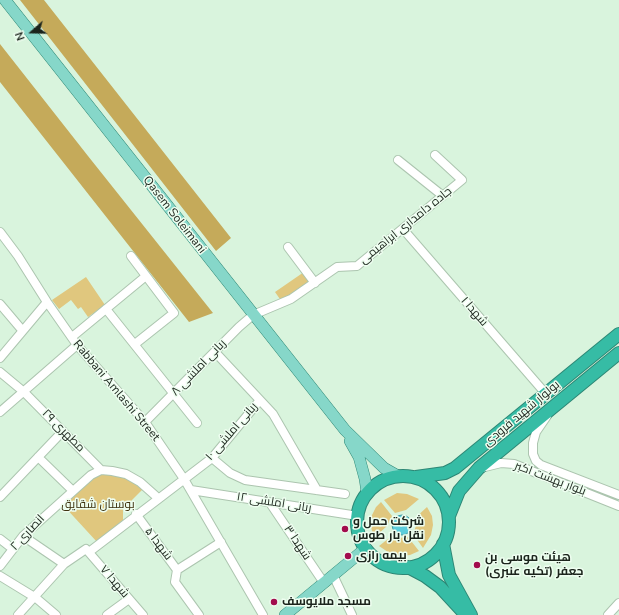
<!DOCTYPE html>
<html>
<head>
<meta charset="utf-8">
<style>
	body { margin:0 }
	#map { position:relative; width:619px; height:615px; overflow:hidden; background:#d9f4dd; font-family:"Nunito Sans",sans-serif }
	canvas { display:block }
	.north { position:absolute; left:12px; top:12px; width:40px; height:40px; -webkit-text-stroke:3px #eefef0; paint-order:stroke; rotate:250deg; font-size:11px; font-weight:700; line-height:16px; text-align:center; color:#1b241c }
	.north::after { content:''; display:block; margin:auto; width:14px; height:18px; background:#1b241c; clip-path:polygon(50% 0,100% 100%,50% 72%,0 100%) }
</style>
</head>
<body>
<div id="map">
<canvas width="619" height="615"></canvas>
<div class="north">N</div>
</div>
<script>
const context = document.querySelector('canvas').getContext('2d');
context.lineJoin = 'round';
function fill(path, color) { context.fillStyle = color; context.fill(path, 'evenodd'); }
const toPath = rows => new Path2D(rows.map(r => 'M' + r).join(''));
function strokePath(path, color, width, dash) { context.strokeStyle = color; context.lineWidth = width; context.lineCap = dash ? 'butt' : 'round'; context.setLineDash(dash || []); context.stroke(path); }
function drawText(font, color, halo, rows, align = 'center') {
  context.font = font + ' "Nunito Sans",Cairo,sans-serif'; context.lineWidth = 3; context.setLineDash([]); context.textBaseline = 'middle'; context.strokeStyle = halo; context.fillStyle = color; for (const [text, x, y, turn = 0] of rows) {
    context.save(); context.translate(x, y); context.rotate((+turn || 0) * Math.PI / 180); context.textAlign = isNaN(turn) ? turn : align; if (halo) context.strokeText(text, 0, 0); context.fillText(text, 0, 0); context.restore();
  }
}
const green = toPath([
	[304,272,311,282,282,302,275,292],
	[86,277,105,305,88,317,81,307,78,309,71,300,59,309,52,300],
	[102,474,122,476,132,480,143,489,123,509,123,520,97,542,63,505,93,475],
	[397,493,407,494,419,499,406,510,395,513,384,500],
	[381,502,392,516,387,526,374,538,371,527,371,517,376,507],
	[427,507,432,516,433,525,431,535,423,548,413,534,416,526,414,519],
	[393,535,399,538,408,537,419,551,410,555,400,556,388,552,379,546]
]);
const forest = toPath([
	[20,0,44,0,231,238,216,251],
	[0,44,88,156,213,313,189,322,0,82]
]);
const water = toPath([
	'392 525a10 10 0 1 1 20 0a10 10 0 1 1-20 0Z'
]);
const minor = toPath([
	[398,160,443,196],
	[403,229,546,394],
	[0,232,18,256,47,302,77,345,145,422,184,479,263,615],
	[288,247,315,283],
	[131,256,174,313,135,344],
	[0,304,22,330],
	[106,309,197,423],
	[72,337,146,276],
	[215,352,273,414,317,490],
	[0,358,47,302],
	[0,372,24,392,101,470],
	[0,412,77,345],
	[547,416,536,432,533,443,533,454,536,461,541,465,619,495],
	[145,422,239,327,253,315,291,299,337,267,357,266,462,180,435,155],
	[38,457,72,490],
	[212,458,230,473,245,480,345,494],
	[481,468,501,463,514,464,619,506],
	[191,490,358,516],
	[0,497,63,431],
	[270,503,324,583],
	[136,514,177,570,175,582,199,615],
	[23,536,64,564],
	[0,539,13,549],
	[89,552,212,458,260,400],
	[0,566,23,536,91,475,101,470,112,471,126,474,140,482,158,498],
	[177,570,221,542],
	[333,575,352,615],
	[0,576,36,598,56,615],
	[18,615,64,564,86,549,143,615],
	[107,615,129,599],
	[608,615,619,603]
]);
const major = toPath([
	[5,0,345,430,384,468,398,476],
	[350,441,359,457,365,479,367,493],
	[285,615,366,548]
]);
const highway = toPath([
	'357 522a46 46 0 1 1 92 0a46 46 0 1 1-92 0Z',
	[416,477,445,473,455,468,619,334],
	[449,516,459,491,479,468,619,353],
	[443,544,449,575,471,615],
	[408,567,425,576,440,587,465,614]
]);
const markers = [
	[345,529,4,"#a20c4d"],
	[348,556,4,"#a20c4d"],
	[477,565,4,"#a20c4d"],
	[274,602,4,"#a20c4d"]
];
const streetNames = [
	["Qasem Soleimani",174,215,52],
	["جاده دامداری ابراهیمی",406,226,-39],
	["شهدا ۱",474,312,49],
	["ربانی املشی ۸",199,368,-46],
	["Rabbani Amlashi Street",116,391,50],
	["بولوار شهید فرودی",522,414,-40],
	["مطهری ۲۹",63,431,45],
	["ربانی املشی ۱۰",232,432,-49],
	["بلوار بهشت اکبر",550,479,21],
	["ربانی املشی ۱۲",274,503,9],
	["انصاری ۲",28,533,-47],
	["شهدا ۳",297,543,56],
	["شهدا ۵",158,544,53],
	["شهدا ۷",114,582,50]
];
const parkNames = [
	["بوستان شقایق",98,505]
];
const poiNames = [
	["شرکت حمل و",353,522],
	["نقل بار طوس",353,536],
	["بیمه رازی",356,556],
	["هيئت موسی بن",485,558],
	["جعفر (تکیه عنبری)",485,572],
	["مسجد ملایوسف",282,602]
];
fill(green, '#e0c77e');
fill(forest, '#c5aa5a');
fill(water, '#5bcddc');
strokePath(water, '#489aa2', 1);
strokePath(minor, '#acc5af', 10);
strokePath(major, '#2d8775', 12);
strokePath(highway, '#2d8775', 14);
strokePath(minor, '#fff', 8);
strokePath(major, '#86d7c9', 11);
strokePath(highway, '#36bca5', 12);
for (const [x, y, r, color] of markers) { const dot = new Path2D(); dot.arc(x, y, r, 0, 2 * Math.PI); context.fillStyle = color; context.fill(dot); strokePath(dot, '#eefef0', 1.5); }
drawText('12px', '#1b241c', '#eefef0', streetNames);
drawText('12px', '#3e320f', '#eefef0', parkNames);
drawText('bold 12px', '#1b241c', '#eefef0', poiNames, 'left');
</script>
</body>
</html>
